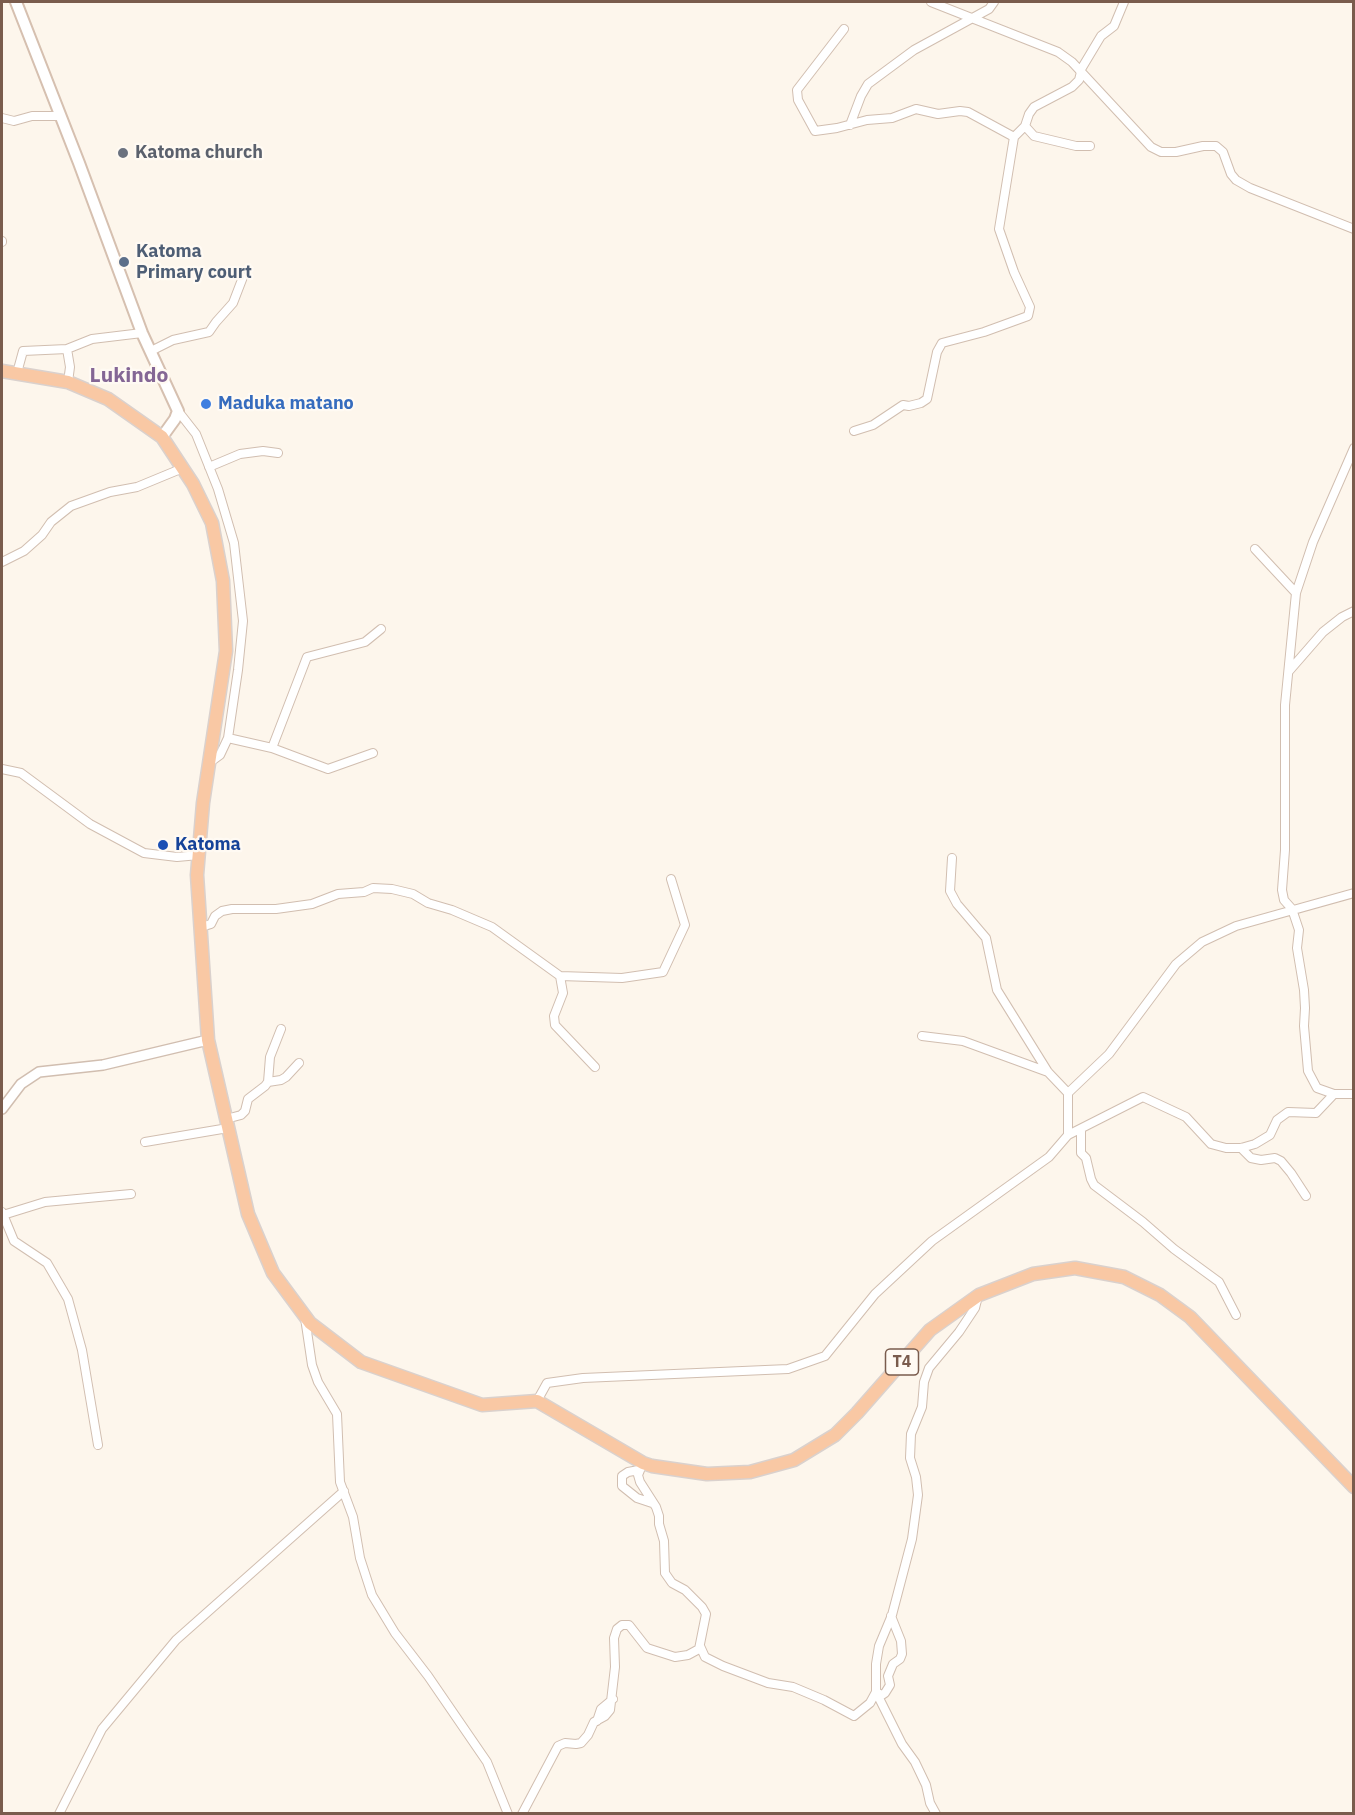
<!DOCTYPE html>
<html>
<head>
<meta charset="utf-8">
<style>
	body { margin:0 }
	#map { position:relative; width:1355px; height:1815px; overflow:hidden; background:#fdf6ec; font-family:"IBM Plex Sans",sans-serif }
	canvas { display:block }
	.frame { position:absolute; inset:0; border:3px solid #7a5c4d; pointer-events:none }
</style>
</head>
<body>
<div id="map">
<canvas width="1355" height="1815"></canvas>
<div class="frame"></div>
</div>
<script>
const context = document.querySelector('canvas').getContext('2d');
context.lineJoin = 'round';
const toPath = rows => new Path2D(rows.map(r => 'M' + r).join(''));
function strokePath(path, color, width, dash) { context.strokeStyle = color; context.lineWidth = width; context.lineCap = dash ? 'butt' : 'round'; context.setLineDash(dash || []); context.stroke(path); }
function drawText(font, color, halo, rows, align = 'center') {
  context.font = font + ' "IBM Plex Sans",sans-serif'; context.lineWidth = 4.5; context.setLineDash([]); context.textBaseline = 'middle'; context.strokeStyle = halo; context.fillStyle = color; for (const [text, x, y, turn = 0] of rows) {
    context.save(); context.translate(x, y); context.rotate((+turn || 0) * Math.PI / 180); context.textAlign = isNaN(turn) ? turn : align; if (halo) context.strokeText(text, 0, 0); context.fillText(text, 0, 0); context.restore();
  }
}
const minor = toPath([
	[931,2,1058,52,1072,62,1151,147,1161,152,1176,152,1203,146,1216,146,1223,152,1231,174,1236,180,1250,188,1354,229],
	[844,29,797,90,798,100,815,131,837,128,867,120,892,118,916,109,938,114,960,111,968,112,1014,137],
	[1080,71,1101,36,1114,26,1124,2],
	[2,118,14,121,32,116,61,116],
	[850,125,861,96,868,84,914,50,989,9,994,2],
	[1025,126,1034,136,1076,146,1090,146],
	[2,241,2,242],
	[67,349,70,367,68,382],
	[151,351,173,340,209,332,216,322,233,303,243,277],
	[17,373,23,351,67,349,92,339,142,333],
	[178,411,196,434,218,489,234,543,243,621,238,670,228,738,220,755,209,763],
	[854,431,873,425,903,405,909,406,921,403,927,399,937,352,942,343,984,332,1028,316,1030,307,1014,272,999,229,1014,137,1025,126,1029,114,1034,107,1072,87,1079,80,1081,72],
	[209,467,240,454,263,451,278,453],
	[1255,549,1296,593],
	[2,562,24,551,42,535,51,522,71,506,110,492,137,487,183,468],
	[1289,671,1323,632,1342,617,1354,611],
	[228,738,272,748,328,769,373,753],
	[272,748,307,657,365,642,381,629],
	[2,769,21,773,90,824,144,853,177,857,199,855],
	[952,858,950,891,957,904,986,938,997,990,1048,1072,1068,1093],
	[201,927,211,924,215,916,222,911,232,909,276,909,312,904,338,894,364,892,373,888,392,889,413,894,428,903,452,910,492,927,560,976,563,993,554,1016,555,1025,595,1067],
	[560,976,622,978,663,972,685,925,671,879],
	[922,1036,963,1041,1048,1072],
	[268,1082,281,1080,286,1077,299,1063],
	[1334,1094,1317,1088,1308,1071,1304,1026,1305,1008,1304,990,1297,948,1299,930,1292,909,1284,900,1282,890,1285,850,1285,705,1296,593,1313,542,1354,448],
	[226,1119,241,1115,245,1111,248,1099,265,1086,268,1082,270,1057,281,1029],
	[1081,1129,1081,1153,1086,1158,1091,1179,1094,1185,1143,1222,1174,1249,1219,1282,1236,1315],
	[1068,1135,1068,1093,1109,1054,1176,964,1202,942,1236,926,1354,893],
	[145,1142,228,1128],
	[1241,1148,1251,1158,1261,1160,1275,1158,1281,1161,1291,1173,1306,1196],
	[2,1212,14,1241,47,1263,68,1299,82,1350,98,1445],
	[3,1215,45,1202,131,1194],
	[305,1318,312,1365,318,1382,337,1414,340,1482,353,1517,360,1558,372,1595,395,1633,428,1676,487,1762,508,1814],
	[537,1401,547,1383,583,1378,788,1369,825,1356,875,1294,932,1241,1049,1157,1068,1135,1143,1097,1186,1117,1211,1144,1226,1148,1241,1148,1255,1144,1270,1135,1277,1120,1288,1112,1316,1113,1334,1094,1354,1094],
	[639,1470,628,1472,622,1476,622,1486,637,1498,652,1503],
	[700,1646,705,1657,723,1666,768,1683,793,1687,824,1700,854,1716,870,1703,876,1692,876,1664,879,1646,892,1615,912,1539,918,1495,916,1477,910,1458,911,1434,922,1407,924,1382,929,1368,959,1332,975,1308,978,1296],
	[876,1692,902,1744,915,1762,926,1785,930,1803,936,1814],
	[876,1692,882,1695,885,1693,890,1685,888,1676,893,1664,900,1659,902,1654,901,1641,891,1616],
	[597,1721,601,1709,613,1699],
	[59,1814,102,1729,176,1640,344,1491],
	[522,1814,558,1746,565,1743,576,1744,581,1743,588,1735,594,1722,605,1716,610,1710,615,1667,614,1638,617,1629,622,1625,629,1625,647,1648,675,1657,688,1655,699,1649,706,1614,702,1607,685,1590,672,1583,665,1573,664,1541,659,1524,659,1516,656,1507,640,1482,638,1475,643,1463]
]);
const tertiary = toPath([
	[2,1109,21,1084,39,1072,103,1065,208,1040]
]);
const secondary = toPath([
	[16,2,79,163,142,333,178,411,175,419,162,437]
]);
const trunk = toPath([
	[2,371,68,382,108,399,162,437,193,484,212,523,223,581,226,651,203,803,197,875,208,1040,248,1214,273,1273,310,1323,361,1362,482,1405,537,1401,643,1463,652,1466,707,1474,750,1472,794,1460,835,1435,857,1413,930,1330,979,1295,1033,1274,1075,1268,1124,1277,1160,1295,1190,1317,1354,1487]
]);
const markers = [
	[123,153,6,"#6b7280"],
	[124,262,6,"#5c6f8a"],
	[206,404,6,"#3f7fe0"],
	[163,845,6,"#1a4fb4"]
];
const shields = [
	[902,1362,33]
];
const shieldNames = [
	["T4",902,1362]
];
const worshipNames = [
	["Katoma church",135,153]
];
const serviceNames = [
	["Katoma",136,252],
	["Primary court",136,273]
];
const shopNames = [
	["Maduka matano",218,404]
];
const transitNames = [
	["Katoma",175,845]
];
const quarterNames = [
	["Lukindo",129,376]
];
strokePath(minor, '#d1beb0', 10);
strokePath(tertiary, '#d1beb0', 12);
strokePath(secondary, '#d6c0b0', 14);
strokePath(trunk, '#dad1cd', 15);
strokePath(minor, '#fff', 8);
strokePath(tertiary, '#fff', 9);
strokePath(secondary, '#fff', 10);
strokePath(trunk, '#f9c8a4', 12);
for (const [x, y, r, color] of markers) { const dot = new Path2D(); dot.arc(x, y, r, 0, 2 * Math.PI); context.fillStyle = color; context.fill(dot); strokePath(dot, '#fffaf3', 2); }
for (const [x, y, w] of shields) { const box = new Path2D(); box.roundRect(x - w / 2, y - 13, w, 26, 4.5); context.fillStyle = '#fffaf3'; context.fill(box); strokePath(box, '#7a5c4d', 1.5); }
drawText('bold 16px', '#7a5c4d', null, shieldNames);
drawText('bold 18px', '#5b616d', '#fffaf3', worshipNames, 'left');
drawText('bold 18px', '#4e5e75', '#fffaf3', serviceNames, 'left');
drawText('bold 18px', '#366cbe', '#fffaf3', shopNames, 'left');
drawText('bold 18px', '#164399', '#fffaf3', transitNames, 'left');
drawText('bold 21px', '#846695', '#fffaf3', quarterNames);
</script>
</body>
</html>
